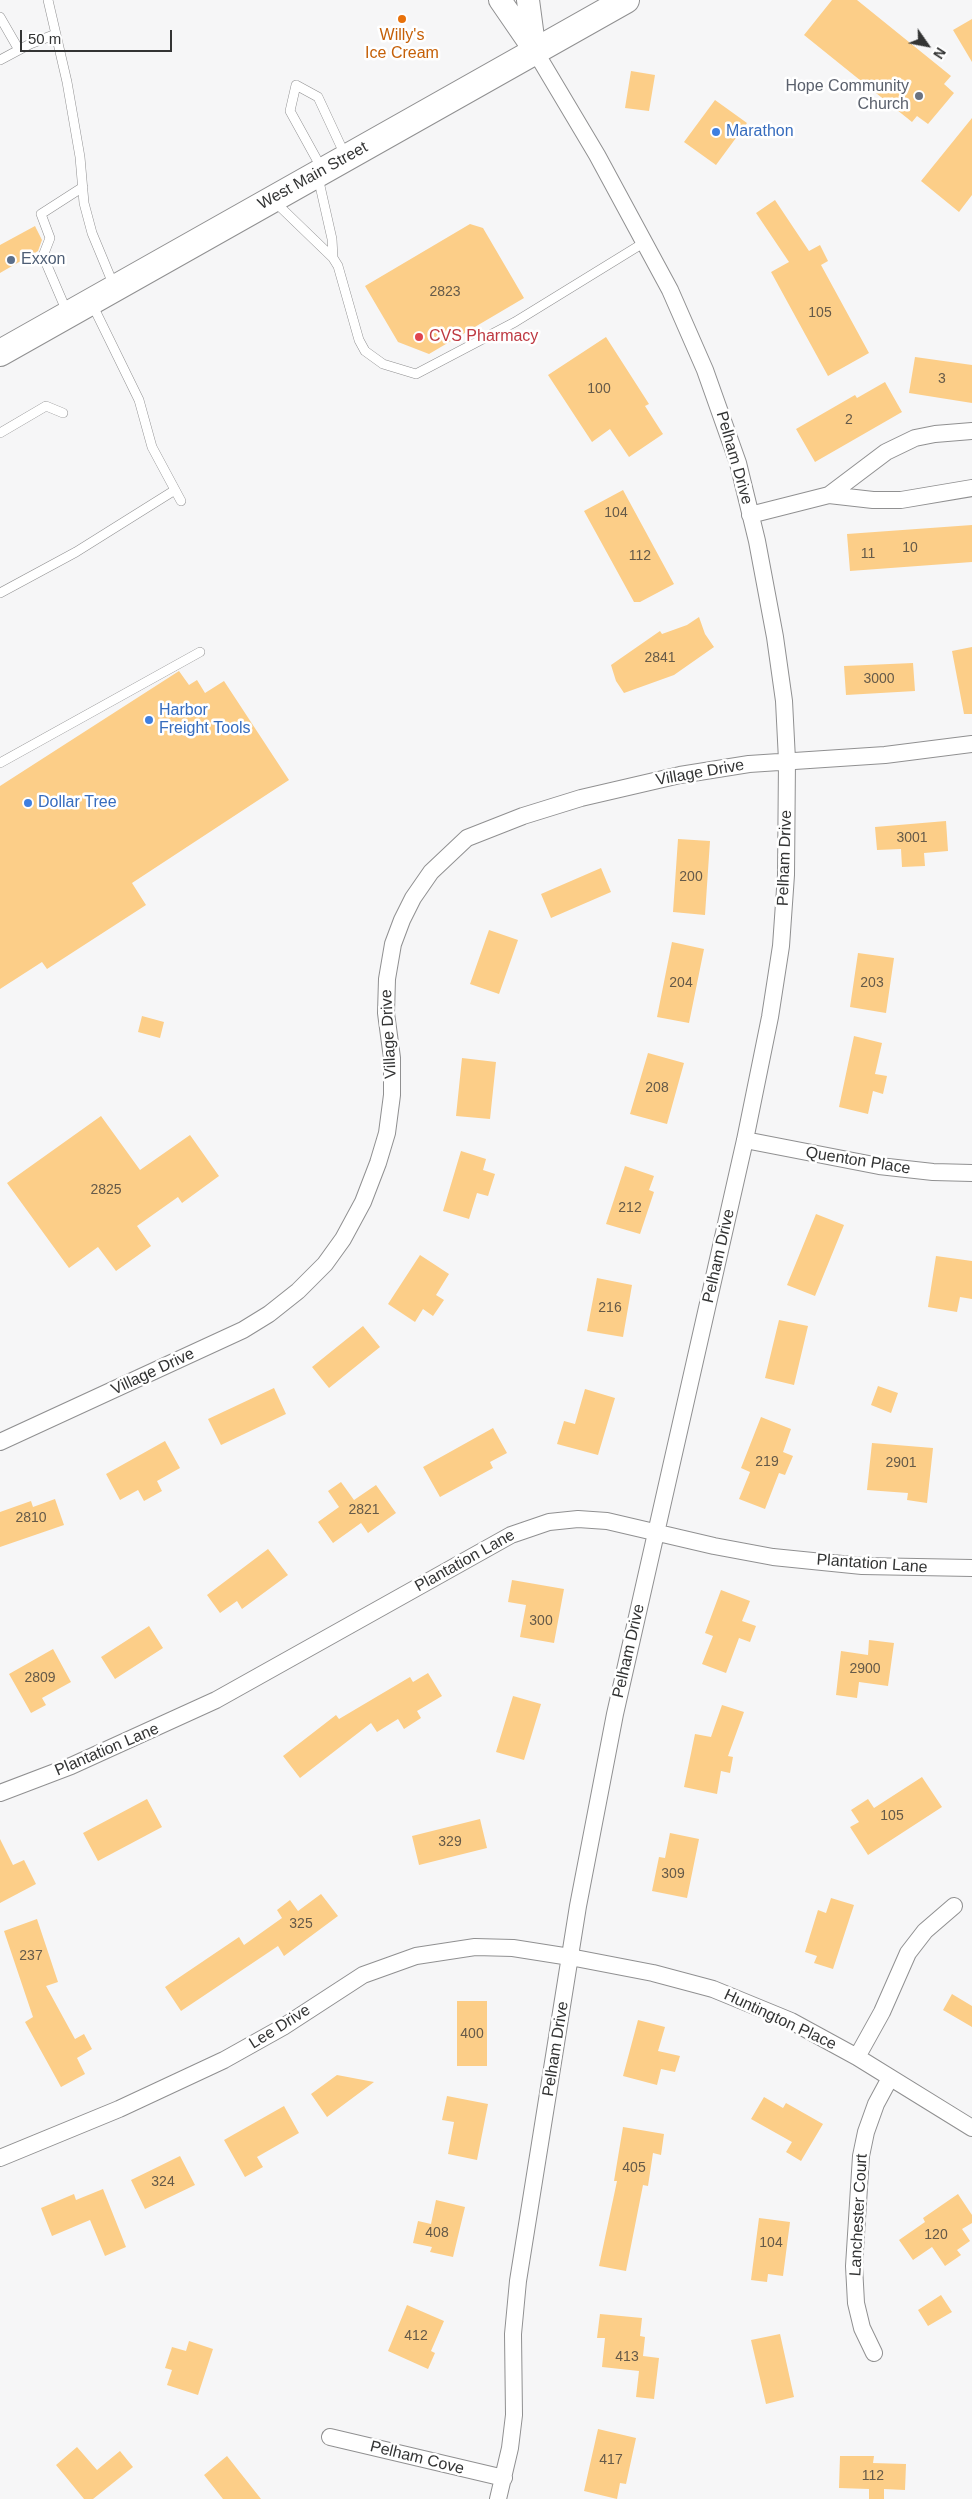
<!DOCTYPE html>
<html>
<head>
<meta charset="utf-8">
<style>
	body { margin:0 }
	#map { position:relative; width:972px; height:2499px; overflow:hidden; background:#f6f6f7; font-family:Helvetica,sans-serif }
	canvas { display:block }
	.north { position:absolute; left:902px; top:20px; width:50px; height:50px; -webkit-text-stroke:4px #fff; paint-order:stroke; rotate:123deg; font-size:14px; font-weight:700; line-height:20px; text-align:center; color:#333434 }
	.north::after { content:''; display:block; margin:auto; width:18px; height:22px; background:#333434; clip-path:polygon(50% 0,100% 100%,50% 72%,0 100%) }
	.scale { position:absolute; left:20px; top:30px; width:152px; height:22px; box-sizing:border-box; border:2px solid #333434; border-top:0; padding-left:6px; font-size:15px; line-height:18px; white-space:nowrap; color:#333434; -webkit-text-stroke:4px #fff; paint-order:stroke }
</style>
</head>
<body>
<div id="map">
<canvas width="972" height="2499"></canvas>
<div class="north">N</div>
<div class="scale">50 m</div>
</div>
<script>
const context = document.querySelector('canvas').getContext('2d');
context.lineJoin = 'round';
function fill(path, color) { context.fillStyle = color; context.fill(path, 'evenodd'); }
const toPath = rows => new Path2D(rows.map(r => 'M' + r).join(''));
function strokePath(path, color, width, dash) { context.strokeStyle = color; context.lineWidth = width; context.lineCap = dash ? 'butt' : 'round'; context.setLineDash(dash || []); context.stroke(path); }
function drawText(font, color, halo, rows, align = 'center') {
  context.font = font + ' Helvetica,sans-serif'; context.lineWidth = 5; context.setLineDash([]); context.textBaseline = 'middle'; context.strokeStyle = halo; context.fillStyle = color; for (const [text, x, y, turn = 0] of rows) {
    context.save(); context.translate(x, y); context.rotate((+turn || 0) * Math.PI / 180); context.textAlign = isNaN(turn) ? turn : align; if (halo) context.strokeText(text, 0, 0); context.fillText(text, 0, 0); context.restore();
  }
}
const building = toPath([
	[832,0,857,0,951,76,944,84,954,93,928,124,917,116,912,122,804,35],
	[972,19,972,62,953,30],
	[631,71,655,75,649,111,625,108],
	[715,100,747,123,716,165,684,142],
	[972,118,972,195,959,212,921,181],
	[775,200,809,251,820,245,828,261,821,265,869,353,828,376,771,272,789,262,756,213],
	[470,224,483,228,524,298,429,354,398,342,365,286],
	[35,226,42,240,38,251,0,273,0,245],
	[606,337,649,404,645,406,663,434,629,457,610,429,592,442,548,375],
	[915,357,972,365,972,403,909,393],
	[885,382,902,412,815,462,796,429,855,395,857,398],
	[623,490,674,584,640,602,634,602,584,511],
	[972,525,972,562,850,571,847,534],
	[699,617,705,634,714,647,674,675,624,693,616,681,611,665,660,631,662,634,687,625],
	[972,647,972,714,964,714,952,651],
	[913,663,915,691,846,695,844,666],
	[179,671,189,685,197,680,205,693,224,681,289,780,132,883,146,905,47,969,42,962,0,989,0,786],
	[946,821,948,851,924,853,925,866,902,867,901,849,877,850,875,827],
	[678,839,710,841,705,915,673,912],
	[601,868,611,892,551,918,541,894],
	[489,930,518,940,499,994,470,984],
	[672,942,704,949,689,1023,657,1017],
	[858,953,894,958,886,1013,850,1007],
	[142,1016,164,1022,160,1038,138,1032],
	[854,1036,882,1043,875,1074,887,1076,883,1094,873,1091,868,1114,839,1107],
	[648,1053,684,1063,667,1124,630,1114],
	[462,1058,496,1062,490,1119,456,1116],
	[101,1116,140,1170,190,1135,219,1176,182,1203,178,1197,137,1226,151,1246,116,1271,98,1247,69,1268,7,1183],
	[461,1151,486,1159,483,1170,495,1174,488,1196,477,1193,469,1219,443,1211],
	[625,1166,654,1176,649,1190,654,1192,640,1234,606,1224],
	[816,1214,844,1225,815,1296,787,1285],
	[420,1255,449,1274,436,1295,444,1300,433,1316,423,1309,415,1322,388,1304],
	[936,1256,972,1261,972,1299,960,1297,957,1312,928,1307],
	[597,1278,632,1285,623,1337,587,1331],
	[779,1320,808,1326,794,1385,765,1378],
	[363,1326,380,1347,329,1388,312,1367],
	[878,1386,898,1393,891,1413,871,1405],
	[274,1388,286,1414,221,1445,208,1419],
	[585,1389,615,1398,598,1455,557,1444,564,1421,575,1424],
	[761,1417,791,1429,783,1452,793,1456,785,1475,779,1473,765,1509,739,1499,750,1472,741,1468],
	[493,1428,507,1453,490,1462,493,1468,440,1497,423,1467],
	[165,1441,180,1468,157,1481,162,1491,144,1501,138,1490,120,1500,106,1474],
	[872,1443,933,1448,927,1503,907,1500,908,1493,867,1490],
	[341,1482,354,1500,376,1485,396,1513,368,1533,361,1523,333,1543,318,1522,339,1507,328,1491],
	[55,1499,64,1525,0,1547,0,1512,31,1501,33,1507],
	[268,1549,288,1575,242,1609,237,1601,220,1613,207,1595],
	[512,1580,564,1589,554,1643,520,1637,526,1605,508,1602],
	[721,1590,750,1601,742,1621,756,1626,750,1642,739,1638,726,1673,702,1664,713,1636,705,1633],
	[149,1626,163,1648,115,1679,101,1657],
	[869,1640,894,1643,888,1686,859,1682,857,1698,836,1695,841,1651,868,1655],
	[53,1649,71,1682,42,1698,46,1705,31,1713,9,1674],
	[428,1673,442,1696,417,1711,421,1718,404,1729,398,1719,377,1732,371,1723,300,1778,283,1756,336,1715,339,1719,410,1677,413,1682],
	[513,1696,541,1704,524,1760,496,1752],
	[722,1705,744,1712,728,1756,733,1757,730,1773,721,1771,717,1794,684,1787,695,1734,711,1737],
	[922,1777,942,1807,868,1855,850,1827,859,1822,851,1810,868,1799,874,1808],
	[147,1799,162,1827,98,1861,83,1833],
	[480,1819,487,1848,419,1865,412,1836],
	[670,1833,699,1839,687,1898,652,1891,659,1857,665,1858],
	[0,1839,13,1865,24,1860,36,1884,0,1903],
	[321,1894,338,1916,284,1956,278,1946,181,2011,165,1987,239,1937,244,1945,282,1918,277,1910,290,1900,298,1911],
	[831,1898,854,1905,833,1969,814,1963,817,1956,805,1952,818,1910,826,1913],
	[37,1919,58,1982,46,1986,75,2039,84,2034,92,2049,77,2058,85,2074,61,2087,25,2022,33,2017,4,1931],
	[952,1994,972,2006,972,2027,943,2010],
	[457,2001,487,2001,487,2066,457,2066],
	[638,2020,665,2027,658,2051,680,2056,675,2072,661,2069,657,2085,623,2076],
	[337,2075,374,2082,327,2117,311,2094],
	[447,2096,488,2104,477,2160,448,2154,454,2122,442,2120],
	[764,2097,783,2108,786,2103,823,2124,801,2161,786,2152,792,2142,751,2119],
	[284,2106,299,2133,257,2157,263,2167,245,2177,224,2140],
	[623,2127,664,2134,661,2155,653,2153,648,2186,643,2185,626,2271,599,2266,617,2181,614,2181],
	[180,2156,195,2185,145,2209,131,2180],
	[103,2189,126,2247,105,2256,90,2220,52,2236,41,2208,74,2194,76,2200],
	[958,2194,972,2215,972,2223,962,2229,970,2241,957,2250,961,2255,945,2266,932,2247,913,2260,899,2240,925,2222,923,2218],
	[436,2200,465,2207,453,2257,430,2252,432,2247,413,2243,418,2221,431,2224],
	[759,2218,790,2222,783,2276,768,2274,767,2282,751,2280],
	[941,2295,952,2312,928,2326,918,2310],
	[407,2305,444,2321,431,2351,435,2353,428,2369,388,2351],
	[600,2314,642,2318,640,2336,645,2337,643,2356,659,2358,654,2399,636,2397,639,2371,602,2367,605,2338,597,2338],
	[780,2334,794,2397,766,2404,751,2340],
	[189,2341,213,2349,198,2395,167,2385,172,2370,165,2368,172,2347,186,2351],
	[598,2429,636,2438,626,2484,620,2483,617,2499,584,2491],
	[77,2447,97,2470,120,2451,133,2467,93,2499,84,2499,56,2465],
	[227,2456,261,2499,223,2499,204,2475],
	[840,2456,874,2456,873,2463,906,2464,905,2490,884,2489,884,2499,869,2499,869,2489,839,2488]
]);
const lane = toPath([
	[48,0,67,82,80,157,84,203,92,233,114,286],
	[0,17,19,50],
	[0,60,30,44,56,34],
	[322,169,290,111,296,85,318,97,345,155],
	[318,177,332,239,333,258],
	[274,201,333,258,338,266,359,340,365,351,383,364,416,374,515,322,645,242],
	[92,304,139,400,152,447,181,501],
	[67,312,43,256,50,238,41,214,83,187],
	[0,433,46,406,63,413],
	[0,593,76,552,175,490],
	[0,763,200,652]
]);
const street = toPath([
	[972,431,935,434,915,438,886,452,829,495,873,500,901,500,972,488],
	[750,515,829,495],
	[745,1140,879,1166,933,1172,972,1173],
	[0,1442,243,1330,269,1314,298,1291,325,1264,343,1239,363,1202,378,1163,387,1133,392,1095,392,1058,386,1013,387,979,393,944,402,920,413,898,431,872,467,838,523,816,581,798,680,775,749,764,885,755,972,744],
	[0,1793,71,1766,216,1700,511,1535,549,1522,578,1519,607,1521,714,1546,773,1557,862,1566,972,1568],
	[857,2057,882,2012,908,1953,925,1931,954,1906],
	[0,2158,119,2109,224,2060,283,2027,363,1975,416,1956,475,1947,513,1948,570,1957,653,1973,713,1989,791,2021,857,2057,972,2128],
	[874,2353,862,2328,856,2303,854,2266,861,2156,866,2132,876,2104,890,2078],
	[330,2437,504,2478],
	[498,2499,510,2448,514,2415,513,2334,518,2281,578,1906,615,1714,745,1140,770,1017,781,946,786,875,787,760,784,701,775,637,757,541,738,463,705,370,670,290,597,155,535,51]
]);
const secondary = toPath([
	[500,0,535,51],
	[528,0,534,45]
]);
const primary = toPath([
	[0,353,626,0]
]);
const markers = [
	[402,19,5,"#e8710a"],
	[919,96,5,"#6b7280"],
	[716,132,5,"#3f7fe0"],
	[11,260,5,"#5c6f8a"],
	[419,337,5,"#e0444e"],
	[149,720,5,"#3f7fe0"],
	[28,803,5,"#3f7fe0"]
];
const numberNames = [
	["2823",445,292],
	["105",820,313],
	["3",942,379],
	["100",599,389],
	["2",849,420],
	["104",616,513],
	["10",910,548],
	["11",868,554],
	["112",640,556],
	["2841",660,658],
	["3000",879,679],
	["3001",912,838],
	["200",691,877],
	["204",681,983],
	["203",872,983],
	["208",657,1088],
	["2825",106,1190],
	["212",630,1208],
	["216",610,1308],
	["219",767,1462],
	["2901",901,1463],
	["2821",364,1510],
	["2810",31,1518],
	["300",541,1621],
	["2900",865,1669],
	["2809",40,1678],
	["105",892,1816],
	["329",450,1842],
	["309",673,1874],
	["325",301,1924],
	["237",31,1956],
	["400",472,2034],
	["405",634,2168],
	["324",163,2182],
	["408",437,2233],
	["120",936,2235],
	["104",771,2243],
	["412",416,2336],
	["413",627,2357],
	["417",611,2460],
	["112",873,2476]
];
const foodNames = [
	["Willy's",402,36],
	["Ice Cream",402,54]
];
const worshipNames = [
	["Hope Community",909,87],
	["Church",909,105]
];
const shopNames = [
	["Marathon",726,132],
	["Harbor",159,711],
	["Freight Tools",159,729],
	["Dollar Tree",38,803]
];
const streetNames = [
	["West Main Street",313,176,-29],
	["Pelham Drive",734,458,74],
	["Village Drive",700,773,-10],
	["Pelham Drive",785,858,-88],
	["Village Drive",389,1034,-93],
	["Quenton Place",858,1161,9],
	["Pelham Drive",719,1256,-77],
	["Village Drive",153,1372,-25],
	["Plantation Lane",465,1561,-29],
	["Plantation Lane",872,1564,4],
	["Pelham Drive",629,1651,-77],
	["Plantation Lane",107,1750,-23],
	["Huntington Place",780,2020,25],
	["Lee Drive",280,2027,-32],
	["Pelham Drive",556,2049,-81],
	["Lanchester Court",859,2215,-87],
	["Pelham Cove",417,2458,14]
];
const serviceNames = [
	["Exxon",21,260]
];
const healthNames = [
	["CVS Pharmacy",429,337]
];
fill(building, '#fcce88');
strokePath(lane, '#909091', 10);
strokePath(street, '#909091', 18);
strokePath(secondary, '#909091', 24);
strokePath(primary, '#909091', 28);
strokePath(lane, '#fff', 9);
strokePath(street, '#fff', 16);
strokePath(secondary, '#fff', 22);
strokePath(primary, '#fff', 26);
for (const [x, y, r, color] of markers) { const dot = new Path2D(); dot.arc(x, y, r, 0, 2 * Math.PI); context.fillStyle = color; context.fill(dot); strokePath(dot, '#fff', 2); }
drawText('14px', '#655a49', null, numberNames);
drawText('16px', '#c56008', '#fff', foodNames);
drawText('16px', '#5b616d', '#fff', worshipNames, 'right');
drawText('16px', '#366cbe', '#fff', shopNames, 'left');
drawText('16px', '#333434', '#fff', streetNames);
drawText('16px', '#4e5e75', '#fff', serviceNames, 'left');
drawText('16px', '#be3a42', '#fff', healthNames, 'left');
</script>
</body>
</html>
